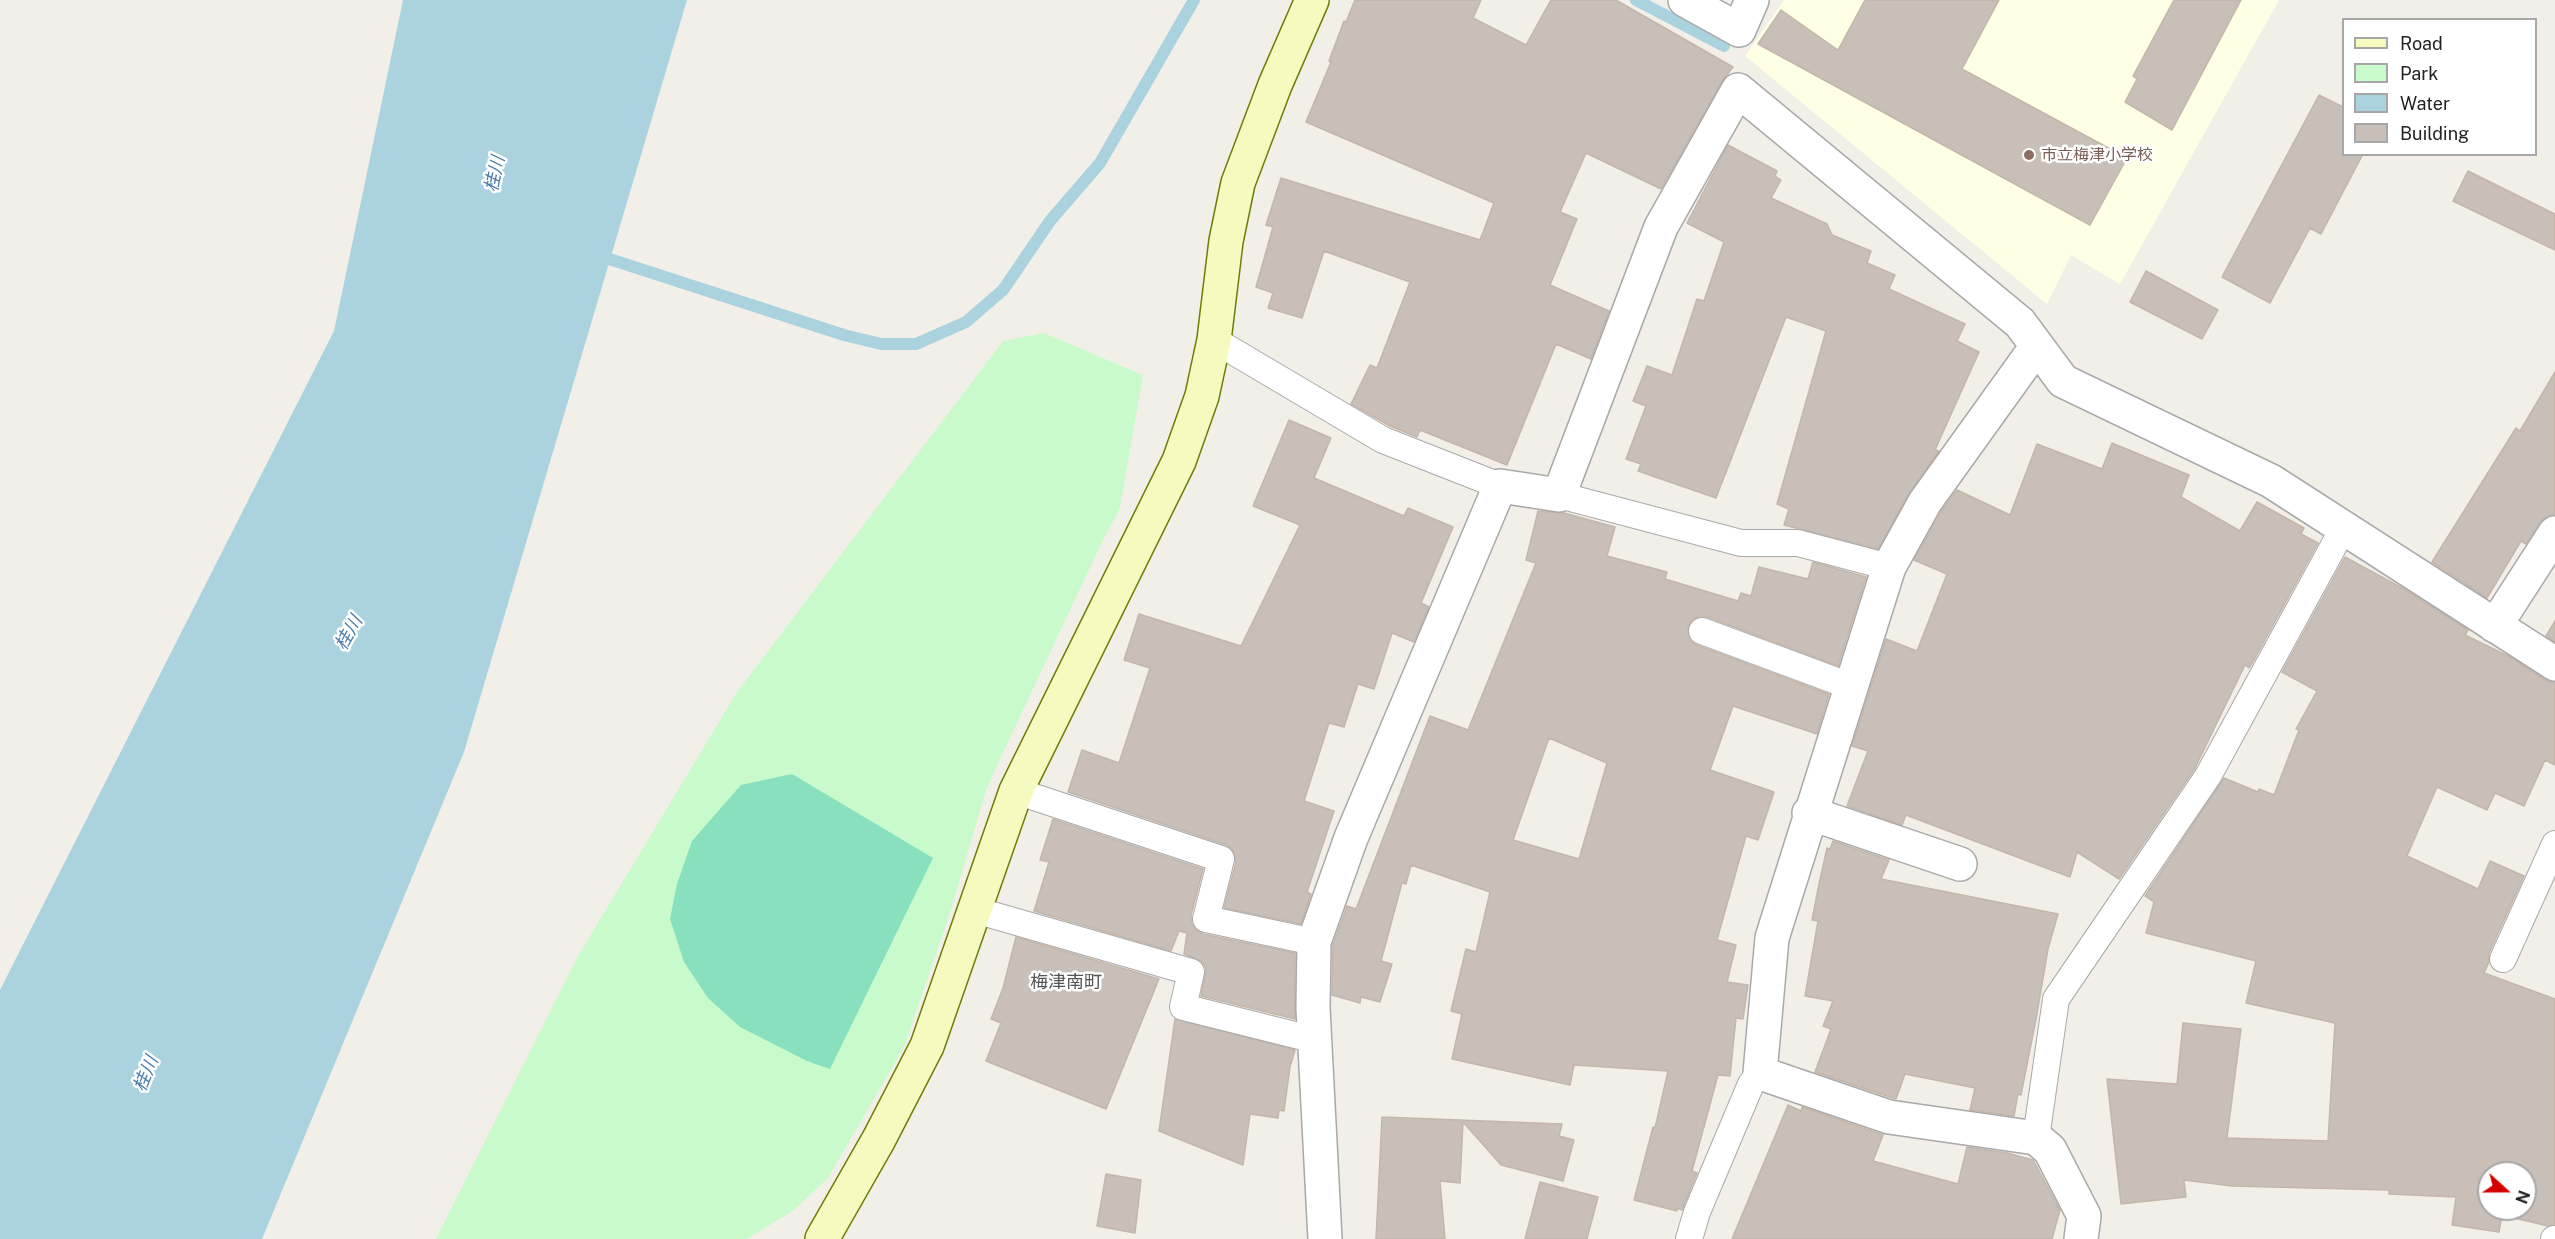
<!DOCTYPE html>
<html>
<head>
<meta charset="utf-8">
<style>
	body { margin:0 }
	#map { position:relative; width:2555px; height:1239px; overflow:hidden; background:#f2efe9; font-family:"Public Sans",sans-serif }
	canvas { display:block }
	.legend { position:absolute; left:2342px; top:18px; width:195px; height:138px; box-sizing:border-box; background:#fff; border:2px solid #a7a7a7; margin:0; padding:8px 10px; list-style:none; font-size:18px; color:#222 }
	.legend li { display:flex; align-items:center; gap:12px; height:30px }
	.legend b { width:30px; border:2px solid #a7a7a7 }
	.north { position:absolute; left:2477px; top:1161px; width:60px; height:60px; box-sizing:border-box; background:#fff; border:2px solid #a7a7a7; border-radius:50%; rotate:111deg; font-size:16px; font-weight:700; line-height:24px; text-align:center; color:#222 }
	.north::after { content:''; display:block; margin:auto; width:21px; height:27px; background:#d40000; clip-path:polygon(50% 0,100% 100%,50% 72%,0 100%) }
</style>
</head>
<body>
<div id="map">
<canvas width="2555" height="1239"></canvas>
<ul class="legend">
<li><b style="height:8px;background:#f7fabf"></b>Road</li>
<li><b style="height:16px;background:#c8facc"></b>Park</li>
<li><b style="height:16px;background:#aad3df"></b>Water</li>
<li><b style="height:16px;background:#c7bfb8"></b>Building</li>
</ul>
<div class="north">N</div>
</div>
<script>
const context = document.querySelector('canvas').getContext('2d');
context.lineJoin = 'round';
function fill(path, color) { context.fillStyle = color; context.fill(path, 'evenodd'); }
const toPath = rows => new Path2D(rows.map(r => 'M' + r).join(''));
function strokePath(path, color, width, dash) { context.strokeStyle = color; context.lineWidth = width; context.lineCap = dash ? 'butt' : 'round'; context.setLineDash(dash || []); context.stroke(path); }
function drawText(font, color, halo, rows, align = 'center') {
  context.font = font + ' "Public Sans","Noto Sans JP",sans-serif'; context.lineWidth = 5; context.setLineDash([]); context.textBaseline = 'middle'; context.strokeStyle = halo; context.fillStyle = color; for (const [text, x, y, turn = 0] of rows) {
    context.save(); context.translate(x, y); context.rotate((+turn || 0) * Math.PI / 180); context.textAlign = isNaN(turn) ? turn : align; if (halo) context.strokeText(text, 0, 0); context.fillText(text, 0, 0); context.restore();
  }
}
const education = toPath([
	[1784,0,2279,0,2120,284,2071,255,2047,304,1745,56]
]);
const park = toPath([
	[1044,333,1143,375,1120,508,1101,544,987,787,950,913,904,1047,828,1178,794,1210,747,1239,436,1239,578,956,737,692,1003,341]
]);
const pitch = toPath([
	[792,774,933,858,830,1069,807,1061,740,1027,708,998,684,962,670,919,677,884,692,841,741,785]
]);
const water = toPath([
	[403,0,687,0,464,752,262,1239,0,1239,0,990,334,331]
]);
const stream = toPath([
	[1636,0,1724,46],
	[597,255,844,335,881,344,916,344,966,322,1003,290,1050,221,1100,163,1194,0]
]);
const building = toPath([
	[1355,0,1481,0,1473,18,1526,45,1551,0,1616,0,1733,67,1722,81,1661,189,1586,153,1560,212,1577,219,1550,285,1609,311,1591,359,1556,344,1507,465,1420,430,1417,437,1390,426,1351,404,1370,365,1377,368,1410,282,1324,251,1302,318,1268,308,1273,293,1256,287,1273,227,1266,225,1281,178,1480,240,1494,203,1306,122,1331,62,1329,61,1344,21,1346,22,1355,0],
	[1865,0,1999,0,1962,69,2127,158,2090,225,1758,44,1781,10,1838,50,1865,0],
	[2174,0,2241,0,2172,130,2125,102,2137,79,2133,76,2174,0],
	[2319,95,2343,107,2343,154,2363,154,2321,234,2310,228,2270,303,2222,277,2319,95],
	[1728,145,1777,171,1775,176,1781,180,1771,198,1827,224,1832,235,1871,251,1867,263,1895,275,1889,289,1965,324,1957,341,1979,352,1935,450,1939,451,1909,493,1878,549,1784,525,1789,509,1777,504,1826,331,1786,317,1716,498,1638,471,1641,464,1626,459,1646,406,1633,401,1647,366,1672,375,1697,299,1704,301,1724,242,1687,223,1728,145],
	[2468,171,2555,214,2555,250,2453,201,2468,171],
	[2146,271,2218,310,2202,339,2130,302,2146,271],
	[2555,372,2555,514,2547,516,2540,522,2526,544,2521,541,2487,598,2432,562,2516,428,2520,431,2555,372],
	[1289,420,1331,438,1314,478,1404,516,1408,508,1453,527,1421,603,1429,607,1414,642,1392,633,1374,689,1358,684,1344,727,1329,723,1304,801,1334,811,1307,892,1311,894,1301,924,1224,908,1236,862,1232,849,1226,845,1068,792,1082,750,1119,763,1150,668,1124,660,1139,614,1241,646,1300,525,1253,506,1289,420],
	[2112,443,2189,475,2181,497,2240,531,2257,502,2304,528,2301,534,2318,543,2255,658,2249,668,2245,665,2195,768,2119,879,2077,852,2070,877,1906,815,1902,825,1847,806,1868,751,1852,746,1886,639,1917,651,1947,574,1914,560,1941,512,1957,490,2010,515,2037,444,2102,469,2112,443],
	[1538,511,1564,513,1615,527,1607,556,1667,572,1665,579,1738,601,1741,593,1751,596,1759,567,1808,579,1813,562,1866,577,1838,666,1707,617,1700,616,1693,619,1688,626,1690,640,1697,645,1829,694,1817,734,1733,706,1710,770,1774,792,1758,840,1746,836,1717,940,1736,945,1727,982,1748,985,1743,1019,1736,1018,1730,1076,1718,1075,1692,1171,1697,1173,1682,1210,1677,1208,1677,1211,1634,1200,1653,1127,1655,1128,1668,1071,1574,1065,1570,1085,1452,1059,1462,1014,1451,1011,1466,949,1476,952,1490,892,1411,865,1406,884,1402,883,1381,961,1392,964,1380,1002,1361,997,1360,1003,1332,995,1333,945,1347,906,1356,909,1430,716,1468,730,1536,563,1526,560,1538,511],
	[1549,738,1607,763,1579,859,1513,840,1549,738],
	[2345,557,2402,588,2468,630,2465,635,2510,657,2545,680,2555,683,2555,765,2545,760,2524,806,2495,793,2487,810,2437,787,2407,856,2478,889,2490,861,2524,876,2489,953,2489,962,2484,973,2555,999,2555,1224,2548,1226,2502,1215,2499,1232,2452,1225,2456,1197,2389,1194,2389,1190,2232,1186,2184,1180,2186,1197,2121,1204,2107,1079,2177,1084,2183,1023,2241,1029,2227,1138,2328,1141,2335,1023,2246,1003,2256,961,2146,933,2154,902,2145,896,2224,778,2258,792,2259,789,2274,795,2299,730,2296,729,2317,691,2282,672,2345,557],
	[2489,1173,2525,1173,2525,1209,2489,1209,2489,1173],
	[2555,621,2555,642,2546,636,2555,621],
	[1053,819,1203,869,1191,915,1192,924,1196,930,1203,934,1295,953,1295,1019,1201,996,1206,968,1201,961,1184,954,1187,933,1179,931,1171,951,1034,911,1049,862,1040,860,1053,819],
	[1833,841,1889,860,1881,879,2058,914,2048,949,2036,1019,2021,1095,2018,1094,2014,1116,1970,1110,1975,1088,1905,1074,1896,1099,1815,1072,1831,1029,1823,1026,1833,1001,1805,996,1818,921,1812,920,1819,884,1827,848,1830,849,1833,841],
	[1016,937,1159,979,1106,1109,986,1061,1001,1023,991,1019,1003,988,1016,937],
	[1175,1019,1295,1050,1290,1067,1284,1111,1279,1110,1278,1118,1250,1114,1243,1165,1159,1131,1175,1019],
	[1788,1105,1801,1111,1802,1107,1883,1135,1873,1161,1958,1184,1967,1147,2007,1153,2033,1160,2060,1210,2052,1239,1732,1239,1788,1105],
	[1382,1117,1562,1124,1559,1136,1574,1140,1563,1181,1501,1165,1463,1122,1460,1183,1440,1181,1445,1239,1376,1239,1382,1117],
	[1106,1174,1141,1180,1135,1233,1097,1226,1106,1174],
	[1540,1182,1598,1197,1587,1239,1525,1239,1540,1182]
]);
const lane = toPath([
	[1214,340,1383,440,1500,486],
	[1559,495,1741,543,1798,543,1889,567],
	[1702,631,1850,686],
	[1016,791,1221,859,1206,919,1314,942],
	[975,910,1191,972,1183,1007,1315,1040],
	[2503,959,2555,844],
	[2036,1138,2056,999,2208,776,2344,527],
	[1689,1239,1697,1212,1751,1084,1760,1073],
	[2554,1239,2555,1239]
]);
const street = toPath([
	[1685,0,1739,30,1752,0],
	[2037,346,1925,502,1889,567,1772,938,1760,1073,1889,1117,2036,1138,2050,1150,2084,1216,2081,1239],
	[2495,626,2555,533],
	[1809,813,1960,864],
	[1325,1239,1313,1008,1314,942,1351,838,1500,486,1559,495,1661,227,1738,90,2020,323,2063,381,2271,481,2555,664]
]);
const secondary = toPath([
	[822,1239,879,1139,927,1046,1016,791,1179,461,1202,396,1214,340,1226,241,1238,183,1275,85,1312,0]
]);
const markers = [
	[2029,155,6,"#8d6e63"]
];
const educationNames = [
	["市立梅津小学校",2041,155]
];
const waterNames = [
	["桂川",495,174,-78],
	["桂川",349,633,-61],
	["桂川",146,1074,-68]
];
const neighbourhoodNames = [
	["梅津南町",1066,982]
];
fill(education, '#ffffe5');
fill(park, '#c8facc');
fill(pitch, '#88e0be');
fill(water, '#aad3df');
strokePath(stream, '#aad3df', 12);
fill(building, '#c7bfb8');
strokePath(building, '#c4b6ab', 1.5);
strokePath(lane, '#a9a9a9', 28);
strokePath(street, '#a9a9a9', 36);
strokePath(secondary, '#707d05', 36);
strokePath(lane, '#fff', 26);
strokePath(street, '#fff', 33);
strokePath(secondary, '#f7fabf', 33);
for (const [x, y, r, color] of markers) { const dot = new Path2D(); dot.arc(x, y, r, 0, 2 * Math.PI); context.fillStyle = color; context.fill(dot); strokePath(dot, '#fff', 2); }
drawText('16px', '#785e54', '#fff', educationNames, 'left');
drawText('italic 18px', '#4a7aab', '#fff', waterNames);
drawText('18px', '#555', '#fff', neighbourhoodNames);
</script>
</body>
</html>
